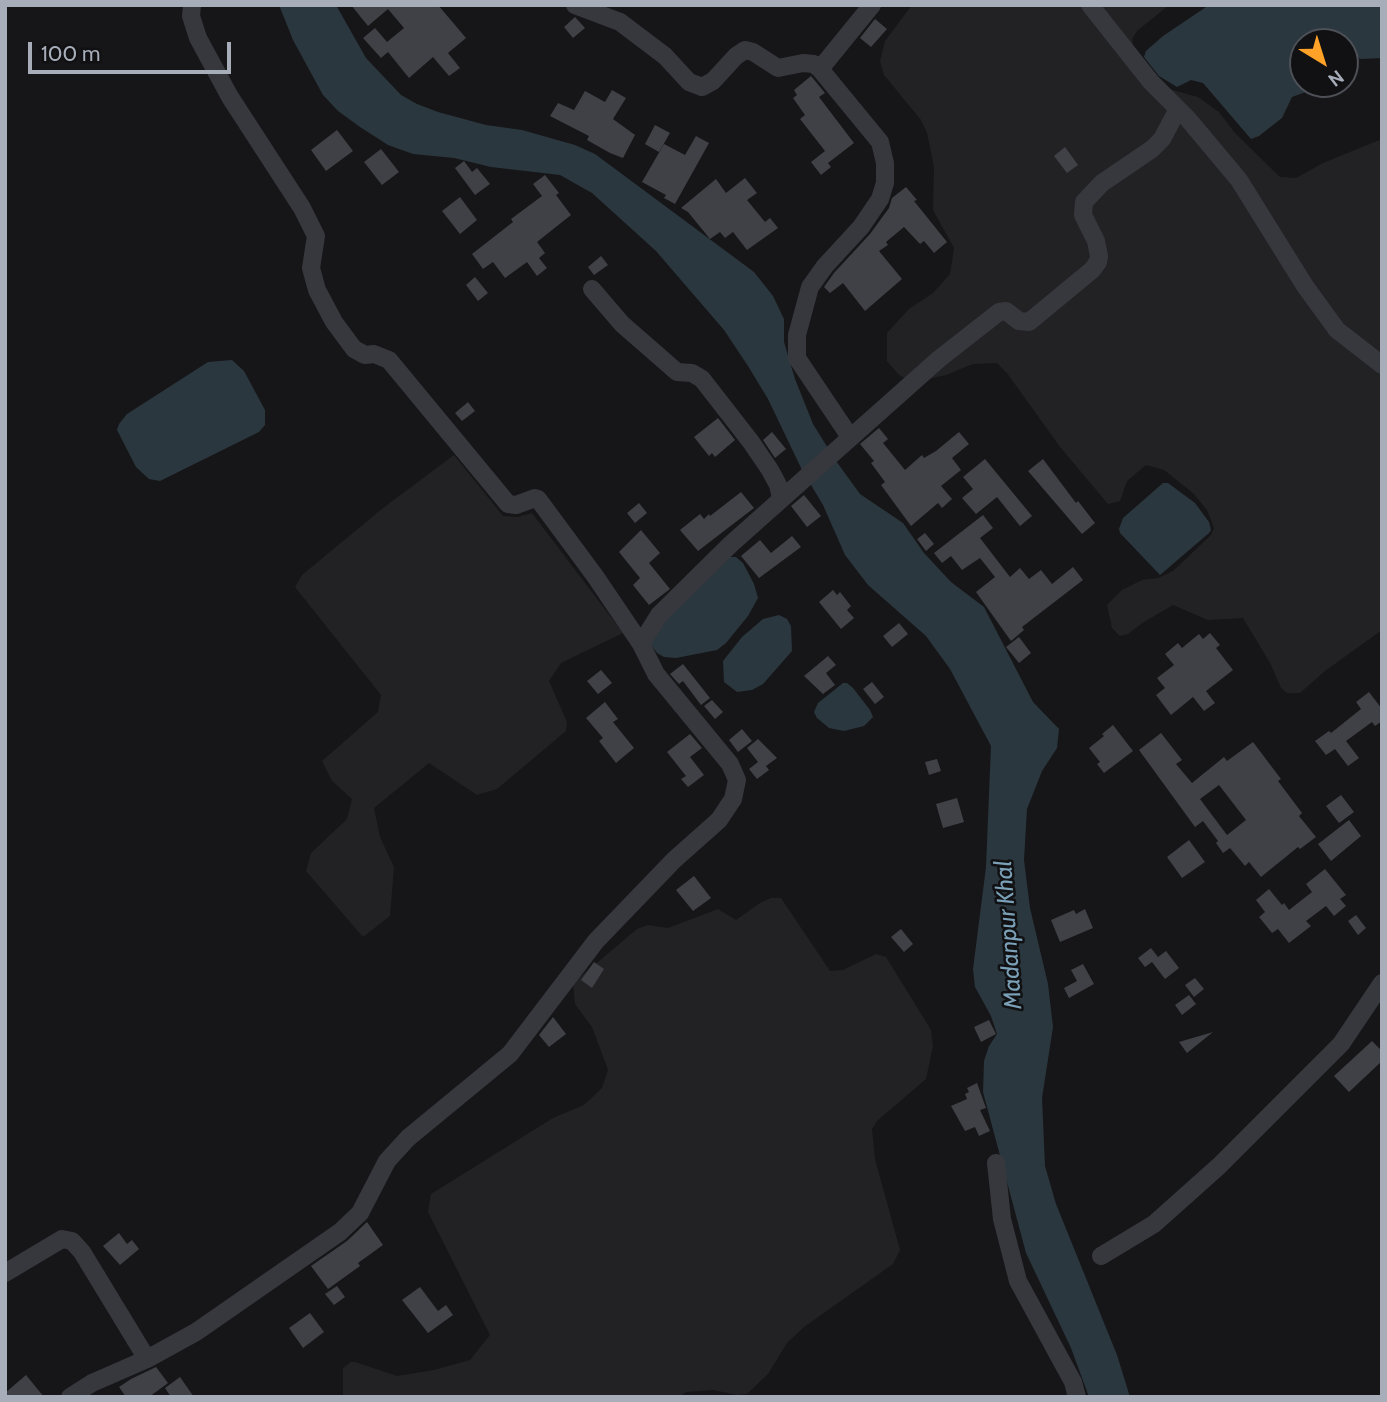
<!DOCTYPE html>
<html>
<head>
<meta charset="utf-8">
<style>
	body { margin:0 }
	#map { position:relative; width:1387px; height:1402px; overflow:hidden; background:#161618; font-family:Cabin,sans-serif }
	canvas { display:block }
	.frame { position:absolute; inset:0; border:7px solid #a7aeba; pointer-events:none }
	.north { position:absolute; left:1289px; top:28px; width:70px; height:70px; box-sizing:border-box; background:#111113; border:2px solid #4d5056; border-radius:50%; rotate:142deg; font-size:19px; font-weight:700; line-height:28px; text-align:center; color:#a7aeba }
	.north::after { content:''; display:block; margin:auto; width:24px; height:32px; background:#ffa227; clip-path:polygon(50% 0,100% 100%,50% 72%,0 100%) }
	.scale { position:absolute; left:28px; top:42px; width:203px; height:32px; box-sizing:border-box; border:4px solid #a7aeba; border-top:0; padding-left:9px; font-size:21px; line-height:24px; white-space:nowrap; color:#a7aeba; -webkit-text-stroke:5px #111113; paint-order:stroke }
</style>
</head>
<body>
<div id="map">
<canvas width="1387" height="1402"></canvas>
<div class="frame"></div>
<div class="north">N</div>
<div class="scale">100 m</div>
</div>
<script>
const context = document.querySelector('canvas').getContext('2d');
context.lineJoin = 'round';
function fill(path, color) { context.fillStyle = color; context.fill(path, 'evenodd'); }
const toPath = rows => new Path2D(rows.map(r => 'M' + r).join(''));
function strokePath(path, color, width, dash) { context.strokeStyle = color; context.lineWidth = width; context.lineCap = dash ? 'butt' : 'round'; context.setLineDash(dash || []); context.stroke(path); }
function drawText(font, color, halo, rows, align = 'center') {
  context.font = font + ' Cabin,sans-serif'; context.lineWidth = 5; context.setLineDash([]); context.textBaseline = 'middle'; context.strokeStyle = halo; context.fillStyle = color; for (const [text, x, y, turn = 0] of rows) {
    context.save(); context.translate(x, y); context.rotate((+turn || 0) * Math.PI / 180); context.textAlign = isNaN(turn) ? turn : align; if (halo) context.strokeText(text, 0, 0); context.fillText(text, 0, 0); context.restore();
  }
}
const built = toPath([
	[912,5,1169,5,1137,31,1132,39,1134,48,1162,85,1169,89,1198,97,1219,112,1235,133,1280,177,1296,178,1323,163,1382,139,1382,630,1325,671,1300,693,1287,693,1281,688,1270,663,1243,618,1208,620,1173,605,1144,622,1128,634,1120,636,1112,628,1107,605,1122,590,1142,580,1158,578,1173,571,1211,535,1214,528,1207,510,1193,493,1164,470,1146,465,1127,481,1120,501,1108,504,1060,447,1007,373,997,363,973,364,946,375,914,382,899,375,887,361,887,333,909,309,933,293,950,274,954,248,933,210,934,167,927,133,921,120,884,75,880,61,885,41],
	[454,455,503,516,518,517,532,513,623,633,561,663,549,681,567,722,566,731,497,789,477,795,429,763,374,808,380,837,394,867,390,916,363,937,306,871,311,853,347,819,352,799,332,781,322,761,378,712,381,695,295,587,302,575,383,508],
	[771,898,781,898,830,971,843,970,876,954,886,957,931,1030,933,1046,926,1079,877,1121,872,1129,875,1159,900,1250,893,1264,804,1327,787,1343,768,1374,747,1394,737,1395,713,1390,686,1392,680,1397,343,1397,343,1368,351,1362,355,1362,397,1376,434,1370,470,1360,490,1335,428,1212,431,1194,553,1118,584,1105,602,1088,608,1070,592,1027,575,1004,573,983,637,929,648,925,668,928,718,909,736,920,760,903]
]);
const water = toPath([
	[279,5,336,5,366,58,401,95,417,104,438,112,486,125,522,130,575,145,595,154,754,272,773,296,784,319,784,342,795,379,813,424,836,461,860,494,903,523,924,553,951,582,984,607,1033,702,1059,729,1057,748,1042,771,1027,809,1024,860,1030,908,1048,984,1053,1027,1042,1098,1045,1166,1056,1204,1117,1355,1130,1397,1089,1397,1071,1348,1026,1253,983,1092,984,1061,989,1046,997,1034,991,1016,975,987,973,969,986,867,991,746,950,669,926,636,868,585,845,555,823,505,802,470,768,399,748,366,724,330,656,251,592,193,560,175,491,167,454,158,413,154,388,145,360,127,338,111,323,95,293,40],
	[1209,5,1382,5,1382,58,1361,59,1350,54,1345,55,1345,42,1303,42,1303,84,1320,84,1317,88,1292,97,1282,118,1259,136,1251,139,1203,83,1191,80,1177,87,1159,76,1144,57,1146,51,1163,36],
	[232,360,244,371,265,410,265,425,259,432,160,481,149,479,136,467,117,430,119,424,127,414,208,362],
	[1163,483,1168,483,1195,503,1209,522,1211,530,1209,533,1160,575,1120,533,1119,529,1123,518],
	[727,557,736,557,743,563,754,584,758,598,748,616,726,643,717,650,676,658,664,657,657,653,651,645,654,627],
	[779,615,787,619,791,626,792,651,763,684,752,690,737,692,724,682,723,661,742,637,763,619],
	[843,683,847,683,853,688,870,710,873,717,864,726,844,731,829,728,817,718,814,712,818,703]
]);
const building = toPath([
	[351,5,438,5,466,38,448,53,460,68,449,76,433,57,409,78,388,52,381,58,363,38,375,28,387,42,404,28,388,9,368,26],
	[575,17,585,28,573,38,564,27],
	[875,19,887,29,871,47,860,38],
	[811,76,825,93,819,97,854,143,828,163,831,167,821,175,811,162,825,151,800,119,805,115,793,98,797,95,794,90],
	[612,90,626,98,613,119,635,135,623,158,610,153,587,140,589,136,550,116,558,103,574,110,585,91,605,102],
	[655,125,670,133,659,152,645,144],
	[337,130,353,151,326,171,311,150],
	[696,136,709,143,675,204,664,198,666,195,642,182,664,144,685,155],
	[1065,147,1078,165,1067,173,1054,156],
	[381,149,399,172,382,185,364,162],
	[464,161,472,172,477,168,490,184,475,195,455,168],
	[545,175,559,193,556,195,571,215,537,242,545,253,539,258,547,268,537,276,527,262,505,278,493,262,483,269,472,254,513,222,511,219,542,196,533,184],
	[745,178,757,193,747,200,765,222,770,218,778,228,747,250,733,232,725,238,720,232,710,239,688,212,681,208,716,179,726,193],
	[906,187,917,200,914,201,947,242,934,253,924,241,920,244,904,227,886,242,888,245,879,251,902,279,865,311,843,283,830,293,824,287,834,273,870,234,889,208,892,198],
	[460,197,477,220,460,234,442,211],
	[601,256,608,265,594,275,588,267],
	[475,277,488,293,478,301,466,285],
	[468,402,475,411,462,421,455,413],
	[718,418,735,440,715,457,712,453,709,456,694,437],
	[879,428,888,439,883,443,905,470,922,455,924,458,936,451,959,432,969,444,952,458,961,470,941,486,952,499,942,508,938,503,911,526,881,485,885,482,871,463,874,461,860,444],
	[772,432,786,449,775,458,763,440],
	[985,459,1032,516,1020,526,997,497,976,514,962,498,973,489,963,477],
	[1043,459,1076,503,1078,501,1095,523,1082,534,1028,471],
	[741,492,754,508,698,551,680,530,700,514,704,519,709,514,710,516],
	[804,495,821,516,807,527,791,506],
	[639,503,647,513,635,523,627,513],
	[983,515,993,528,980,538,1010,577,1020,568,1029,579,1041,570,1052,584,1073,567,1083,580,1022,627,1024,630,1011,641,976,592,995,577,980,558,962,570,951,556,942,563,934,553],
	[641,530,660,553,649,563,670,589,649,605,633,585,640,578,619,552],
	[925,533,934,544,926,551,917,539],
	[792,536,801,547,759,578,741,556,760,540,771,553],
	[833,590,837,595,840,592,851,606,847,610,854,618,841,629,819,602],
	[899,623,908,634,892,647,883,636],
	[1210,633,1220,645,1216,648,1233,670,1206,691,1215,703,1204,711,1193,697,1171,715,1156,695,1165,688,1157,678,1174,665,1165,654,1178,643,1182,648,1199,634,1203,639],
	[1019,637,1031,653,1019,663,1006,647],
	[828,656,836,665,826,673,835,685,823,694,804,676],
	[683,664,710,698,701,705,683,681,679,684,670,674],
	[601,670,612,683,598,694,587,681],
	[872,682,884,697,875,704,863,689],
	[1369,692,1382,709,1382,721,1375,726,1372,722,1346,741,1359,758,1348,766,1335,749,1326,755,1315,741,1329,731,1331,733,1361,709,1356,702],
	[712,700,723,712,715,719,704,706],
	[605,702,618,719,613,722,634,748,616,763,599,741,603,738,586,718],
	[1113,725,1133,751,1104,773,1097,764,1100,762,1089,748,1104,736,1102,734],
	[742,729,752,741,738,752,729,740],
	[1161,733,1182,760,1176,764,1192,783,1224,757,1227,761,1253,742,1281,779,1278,781,1302,813,1299,816,1316,837,1300,849,1298,847,1261,877,1249,862,1245,866,1230,848,1223,853,1216,843,1218,841,1203,821,1195,827,1139,750],
	[1219,785,1246,820,1227,835,1200,799],
	[690,734,702,748,690,757,704,775,688,787,681,779,686,776,667,752],
	[758,739,777,758,766,766,769,770,757,779,749,769,758,762,747,748],
	[937,759,941,771,929,775,925,762],
	[1341,795,1354,812,1339,823,1326,806],
	[957,798,964,822,943,828,936,804],
	[1349,820,1361,836,1331,861,1318,844],
	[1189,840,1205,862,1182,878,1167,857],
	[1325,869,1346,895,1340,899,1346,906,1334,916,1326,906,1306,921,1311,926,1289,943,1278,929,1272,933,1259,917,1265,912,1256,900,1269,889,1282,905,1284,903,1289,910,1312,892,1306,884],
	[694,876,711,898,693,911,676,890],
	[1085,909,1093,928,1060,942,1051,920,1074,910,1076,914],
	[1356,915,1366,928,1358,935,1348,921],
	[901,929,913,944,904,952,891,937],
	[1151,948,1158,957,1166,951,1179,968,1165,979,1152,962,1145,967,1138,958],
	[594,962,604,969,592,988,581,980],
	[1083,964,1094,984,1069,998,1064,988,1077,981,1071,970],
	[1195,978,1204,989,1194,997,1185,985],
	[1189,995,1196,1004,1182,1015,1175,1005],
	[553,1017,566,1034,549,1047,539,1035],
	[989,1020,996,1034,981,1042,974,1027],
	[1213,1032,1187,1053,1179,1042],
	[1372,1041,1382,1051,1382,1061,1349,1092,1334,1076],
	[977,1083,986,1108,980,1110,990,1131,979,1136,975,1127,965,1131,951,1106,967,1099,965,1094,969,1092,967,1088],
	[367,1222,383,1245,358,1263,360,1266,328,1289,311,1266,347,1241],
	[119,1233,127,1244,132,1240,139,1249,120,1265,103,1246],
	[337,1286,345,1297,334,1305,325,1294],
	[420,1287,438,1311,446,1305,453,1315,428,1333,402,1300],
	[310,1313,324,1332,303,1348,289,1328],
	[156,1367,168,1383,149,1397,126,1397,119,1387,131,1379],
	[26,1375,44,1397,5,1397,5,1393],
	[180,1377,194,1397,171,1397,165,1388]
]);
const minor = toPath([
	[192,5,191,16,198,38,230,97,302,208,316,236,311,268,317,290,334,322,354,349,365,355,374,354,389,360,508,504,516,505,535,498,538,499,595,576,641,644,659,615,731,544,939,359,999,312,1006,311,1019,321,1029,322,1092,270,1098,262,1099,256,1096,241,1083,215,1084,202,1102,183,1152,149,1162,139,1178,109],
	[575,5,620,22,665,56,689,82,702,87,713,81,736,56,745,50,753,52,778,68,803,63,814,64,820,69,872,5],
	[1090,5,1151,82,1188,119,1239,180,1305,286,1337,330,1382,365],
	[820,69,880,142,885,163,885,183,880,199,861,227,825,266,810,287,797,335,797,358,850,437],
	[592,289,622,324,677,372,692,373,702,379,751,442,770,470,778,485,781,498],
	[996,1163,1002,1219,1018,1281,1073,1382,1077,1397],
	[1101,1256,1154,1224,1219,1166,1341,1044,1382,983],
	[5,1273,62,1239,72,1241,82,1252,147,1359],
	[70,1397,92,1383,147,1359,196,1332,340,1232,360,1213,387,1161,408,1138,510,1054,596,941,674,860,719,820,733,799,737,780,730,764,656,674,641,644]
]);
const waterNames = [
	["Madanpur Khal",1009,935,-94]
];
fill(built, '#222225');
fill(water, '#2b373e');
fill(building, '#404146');
strokePath(minor, '#37383e', 18);
drawText('italic 24px', '#7ba1b8', '#111113', waterNames);
</script>
</body>
</html>
